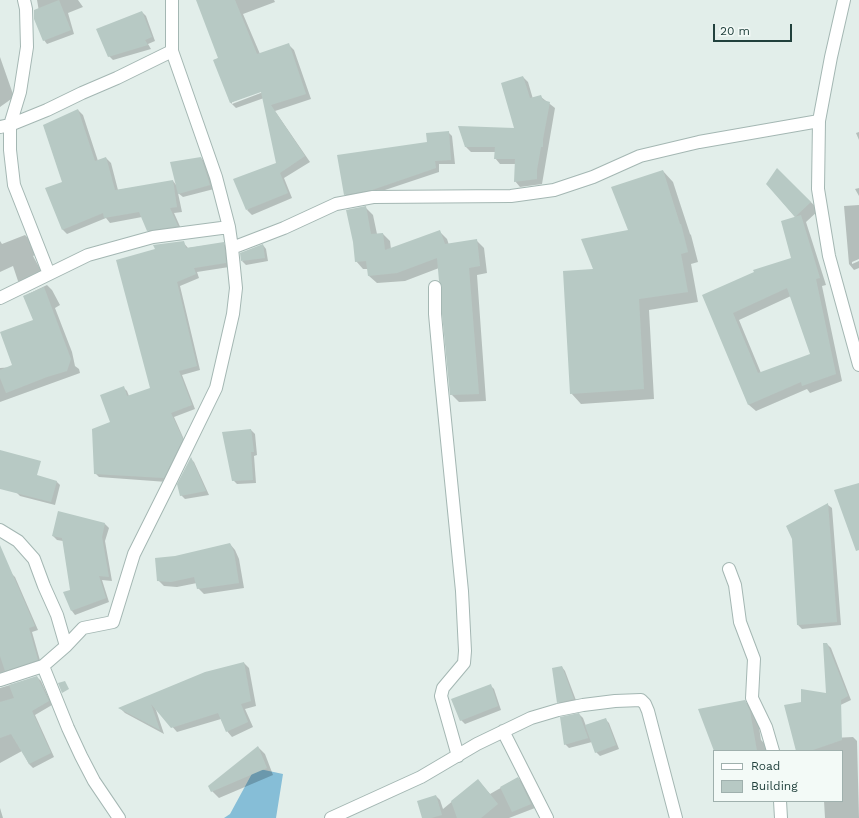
<!DOCTYPE html>
<html>
<head>
<meta charset="utf-8">
<style>
	body { margin:0 }
	#map { position:relative; width:859px; height:818px; overflow:hidden; background:#e2eeea; font-family:"Work Sans",sans-serif }
	canvas { display:block }
	.legend { position:absolute; left:713px; top:750px; width:130px; height:52px; box-sizing:border-box; background:#f3faf7; border:1px solid #9fb0ad; margin:0; padding:5px 7px; list-style:none; font-size:12px; color:#21413d }
	.legend li { display:flex; align-items:center; gap:8px; height:20px }
	.legend b { width:20px; border:1px solid #9fb0ad }
	.scale { position:absolute; left:713px; top:24px; width:79px; height:18px; box-sizing:border-box; border:2px solid #21413d; border-top:0; padding-left:5px; font-size:12px; line-height:14px; white-space:nowrap; color:#21413d; -webkit-text-stroke:3px #f3faf7; paint-order:stroke }
</style>
</head>
<body>
<div id="map">
<canvas width="859" height="818"></canvas>
<ul class="legend">
<li><b style="height:5px;background:#fff"></b>Road</li>
<li><b style="height:11px;background:#b7c9c4"></b>Building</li>
</ul>
<div class="scale">20 m</div>
</div>
<script>
const context = document.querySelector('canvas').getContext('2d');
context.lineJoin = 'round';
function fill(path, color) { context.fillStyle = color; context.fill(path, 'evenodd'); }
const toPath = rows => new Path2D(rows.map(r => 'M' + r).join(''));
function strokePath(path, color, width, dash) { context.strokeStyle = color; context.lineWidth = width; context.lineCap = dash ? 'butt' : 'round'; context.setLineDash(dash || []); context.stroke(path); }
const water = toPath([
	[255,768,283,774,276,818,224,818,230,814]
]);
const shadow = toPath([
	[37,0,78,0,83,7,68,13,74,34,47,44,44,40],
	[197,0,274,0,275,2,243,14,260,54,288,44,294,50,311,99,275,111,310,162,284,178,292,198,252,215,247,210,277,163,264,98,236,108,231,103,214,60,219,58],
	[266,89,266,91,232,104,232,102],
	[142,12,146,16,155,41,148,44,151,49,113,60,109,56],
	[0,57,14,97,0,107],
	[523,77,528,82,533,99,541,97,555,108,542,184,520,187,515,181,516,164,500,164,495,158,495,152,471,152,465,146,516,129],
	[78,110,83,115,98,161,106,158,111,163,118,190,173,181,177,186,201,158,205,162,214,189,183,197,178,193,182,212,174,213,182,231,153,235,148,230,142,217,110,223,106,218,67,234,63,230,63,182],
	[448,132,452,136,455,164,439,164,439,172,376,193,349,198,345,194,428,143],
	[859,132,859,140,856,133],
	[777,169,819,210,806,222,826,285,822,286,842,381,810,393,807,389,756,411,749,405,704,295,792,259,796,218,767,184],
	[791,296,811,355,761,373,739,320],
	[663,171,673,182,690,234,691,235,698,262,691,264,698,302,649,310,654,399,581,404,571,393,595,270,629,231],
	[859,188,859,196,855,189],
	[859,205,859,259,852,262,852,264,859,261,859,268,854,270,849,264,844,206],
	[365,207,373,215,377,234,383,234,390,241,391,249,439,231,447,239,449,245,476,240,484,248,487,273,477,275,486,401,459,402,451,394,444,287,439,268,405,281,377,283,369,276,368,269,363,269,356,261],
	[25,235,29,239,35,255,33,256,43,274,22,284,18,281,13,266,0,272,0,241,2,244],
	[183,242,188,248,223,243,227,247,229,267,197,272,199,278,180,286,200,370,182,375,195,409,174,417,186,444,167,482,99,477,95,473,123,387,127,391,129,396,152,389],
	[263,245,266,249,268,261,246,265,242,261],
	[47,285,52,290,60,305,55,308,72,352,75,366,79,369,80,373,0,402,0,368,14,367,34,321,24,296],
	[251,430,255,434,257,455,254,456,256,483,237,484,233,480],
	[191,459,194,462,209,495,185,499,181,495],
	[56,481,60,485,55,505,20,496,16,492],
	[828,505,832,508,841,625,802,629,798,625],
	[105,524,109,528,105,541,112,581,102,580,109,602,75,615,72,611,71,590,63,541,57,540,53,536],
	[230,544,235,550,239,559,244,588,204,594,198,588,197,583,177,587,164,586,158,580,175,557],
	[12,574,15,577,38,630,32,632,41,664,0,678,0,579],
	[827,644,831,648,851,700,807,721,827,694],
	[244,663,249,668,256,706,245,709,253,727,232,737,227,731,221,719,177,732,155,707,164,734,125,713,120,708],
	[562,667,565,671,577,703,562,706,558,702],
	[37,677,41,681,52,705,35,715,54,757,33,768,29,764,22,751,0,763,0,688],
	[490,685,494,689,501,710,465,724,461,720],
	[745,701,753,710,758,720,761,740,770,749,770,751,715,751],
	[579,714,583,718,586,726,605,719,609,723,619,749,600,756,596,752,592,742,569,748,565,744],
	[853,737,857,741,859,818,825,818,824,801,842,801,842,751,811,751,812,739],
	[258,747,265,754,273,775,219,798,212,791],
	[518,778,522,782,535,808,509,818,423,818,436,796,440,800,443,809,478,780,490,794],
	[0,808,3,818,0,818]
]);
const building = toPath([
	[59,0,71,30,43,41,34,19,34,10],
	[196,0,235,0,257,54,289,43,306,94,271,105,305,156,280,173,288,193,246,210,233,179,276,163,261,92,230,103,213,60,218,58],
	[142,11,152,37,145,40,148,45,108,57,96,29],
	[523,76,530,98,541,95,543,100,550,102,543,139,543,147,541,147,537,170,537,179,514,182,515,159,494,159,495,147,465,147,458,126,514,128,501,83],
	[78,109,95,161,106,157,115,190,173,180,177,207,170,208,178,226,147,231,139,212,104,218,103,213,62,230,45,188,62,182,43,125],
	[449,131,451,160,435,161,436,168,372,190,344,195,337,155,427,142,426,133],
	[201,157,210,185,178,194,170,162],
	[777,168,811,202,795,217,766,184],
	[663,170,680,224,681,224,688,252,681,254,688,292,639,299,644,389,570,394,563,271,593,269,581,239,628,230,611,187],
	[366,206,371,234,383,233,385,250,440,230,445,244,477,239,480,266,469,268,479,394,450,395,442,314,442,287,439,281,437,258,397,273,368,276,366,261,355,262,353,242,346,210],
	[801,215,820,278,816,279,836,374,802,386,801,382,748,405,702,295,754,272,753,270,791,258,781,221],
	[787,288,810,354,758,373,733,313],
	[184,241,186,248,224,242,226,263,194,268,196,274,177,282,197,366,179,371,192,405,171,413,183,439,164,478,94,474,92,429,110,422,100,395,124,386,127,396,150,388,116,260,155,249,153,245],
	[263,244,265,258,241,261,240,253],
	[44,287,71,359,67,371,47,377,6,393,0,378,0,370,12,365,0,332,33,320,23,296],
	[251,429,254,452,251,452,253,480,232,481,222,432],
	[0,450,41,461,37,475,57,481,51,502,0,489],
	[191,457,206,491,180,496,177,484],
	[859,483,859,550,856,551,834,490],
	[828,503,837,622,797,625,792,539,786,526],
	[58,511,105,523,102,537,109,577,99,576,106,598,71,611,63,592,70,590,62,538,52,536],
	[230,543,234,552,239,583,197,589,194,577,171,582,157,581,155,558,175,556],
	[0,545,35,626,29,628,38,660,5,671,0,656],
	[823,643,827,643,848,696,841,700,842,740,810,751,796,751,784,705,801,702,801,689,826,693],
	[244,662,251,701,241,704,248,722,226,732,218,713,171,728,151,704,160,730,118,708,205,672],
	[562,666,574,699,557,703,552,668],
	[37,676,49,701,32,711,51,753,29,764,11,734,0,738,0,702,14,698,9,685],
	[65,681,69,689,62,693,58,683],
	[491,684,498,706,460,721,451,699],
	[745,700,750,711,757,751,714,751,698,709],
	[579,713,588,738,564,745,560,717],
	[606,718,616,745,595,753,585,725],
	[258,746,267,768,211,792,208,786],
	[518,777,531,804,512,812,500,787],
	[478,779,498,804,481,818,457,818,451,801],
	[436,795,442,815,431,818,422,818,417,801]
]);
const minor = toPath([
	[24,0,26,9,27,47,20,92,10,125,10,150,14,185,49,274],
	[844,0,831,57,819,121,818,189,829,256,859,365],
	[0,127,10,125,47,110,82,93,117,78,172,51],
	[232,248,284,228,336,204,373,197,511,196,554,190,593,177,640,156,699,142,819,121],
	[435,287,435,314,441,380,462,591,465,651,464,663,443,688,441,696,458,756],
	[0,298,88,255,153,237,229,227],
	[0,530,18,541,34,559,44,586,57,615,66,646],
	[729,569,735,585,740,622,754,659,752,698,766,727,773,751],
	[43,666,68,728,81,756,94,781,119,818],
	[0,680,43,666,66,646,83,628,113,622,134,554,171,480,216,388,233,314,236,288,232,248,229,227,216,177,172,51,172,0],
	[503,731,547,818],
	[780,801,781,818],
	[331,818,421,777,477,744,531,718,558,710,583,705,615,701,641,700,645,704,648,711,676,818]
]);
fill(water, '#86bed7');
fill(shadow, '#0003');
fill(building, '#b7c9c4');
strokePath(minor, '#a4b7b3', 14);
strokePath(minor, '#fff', 12);
</script>
</body>
</html>
